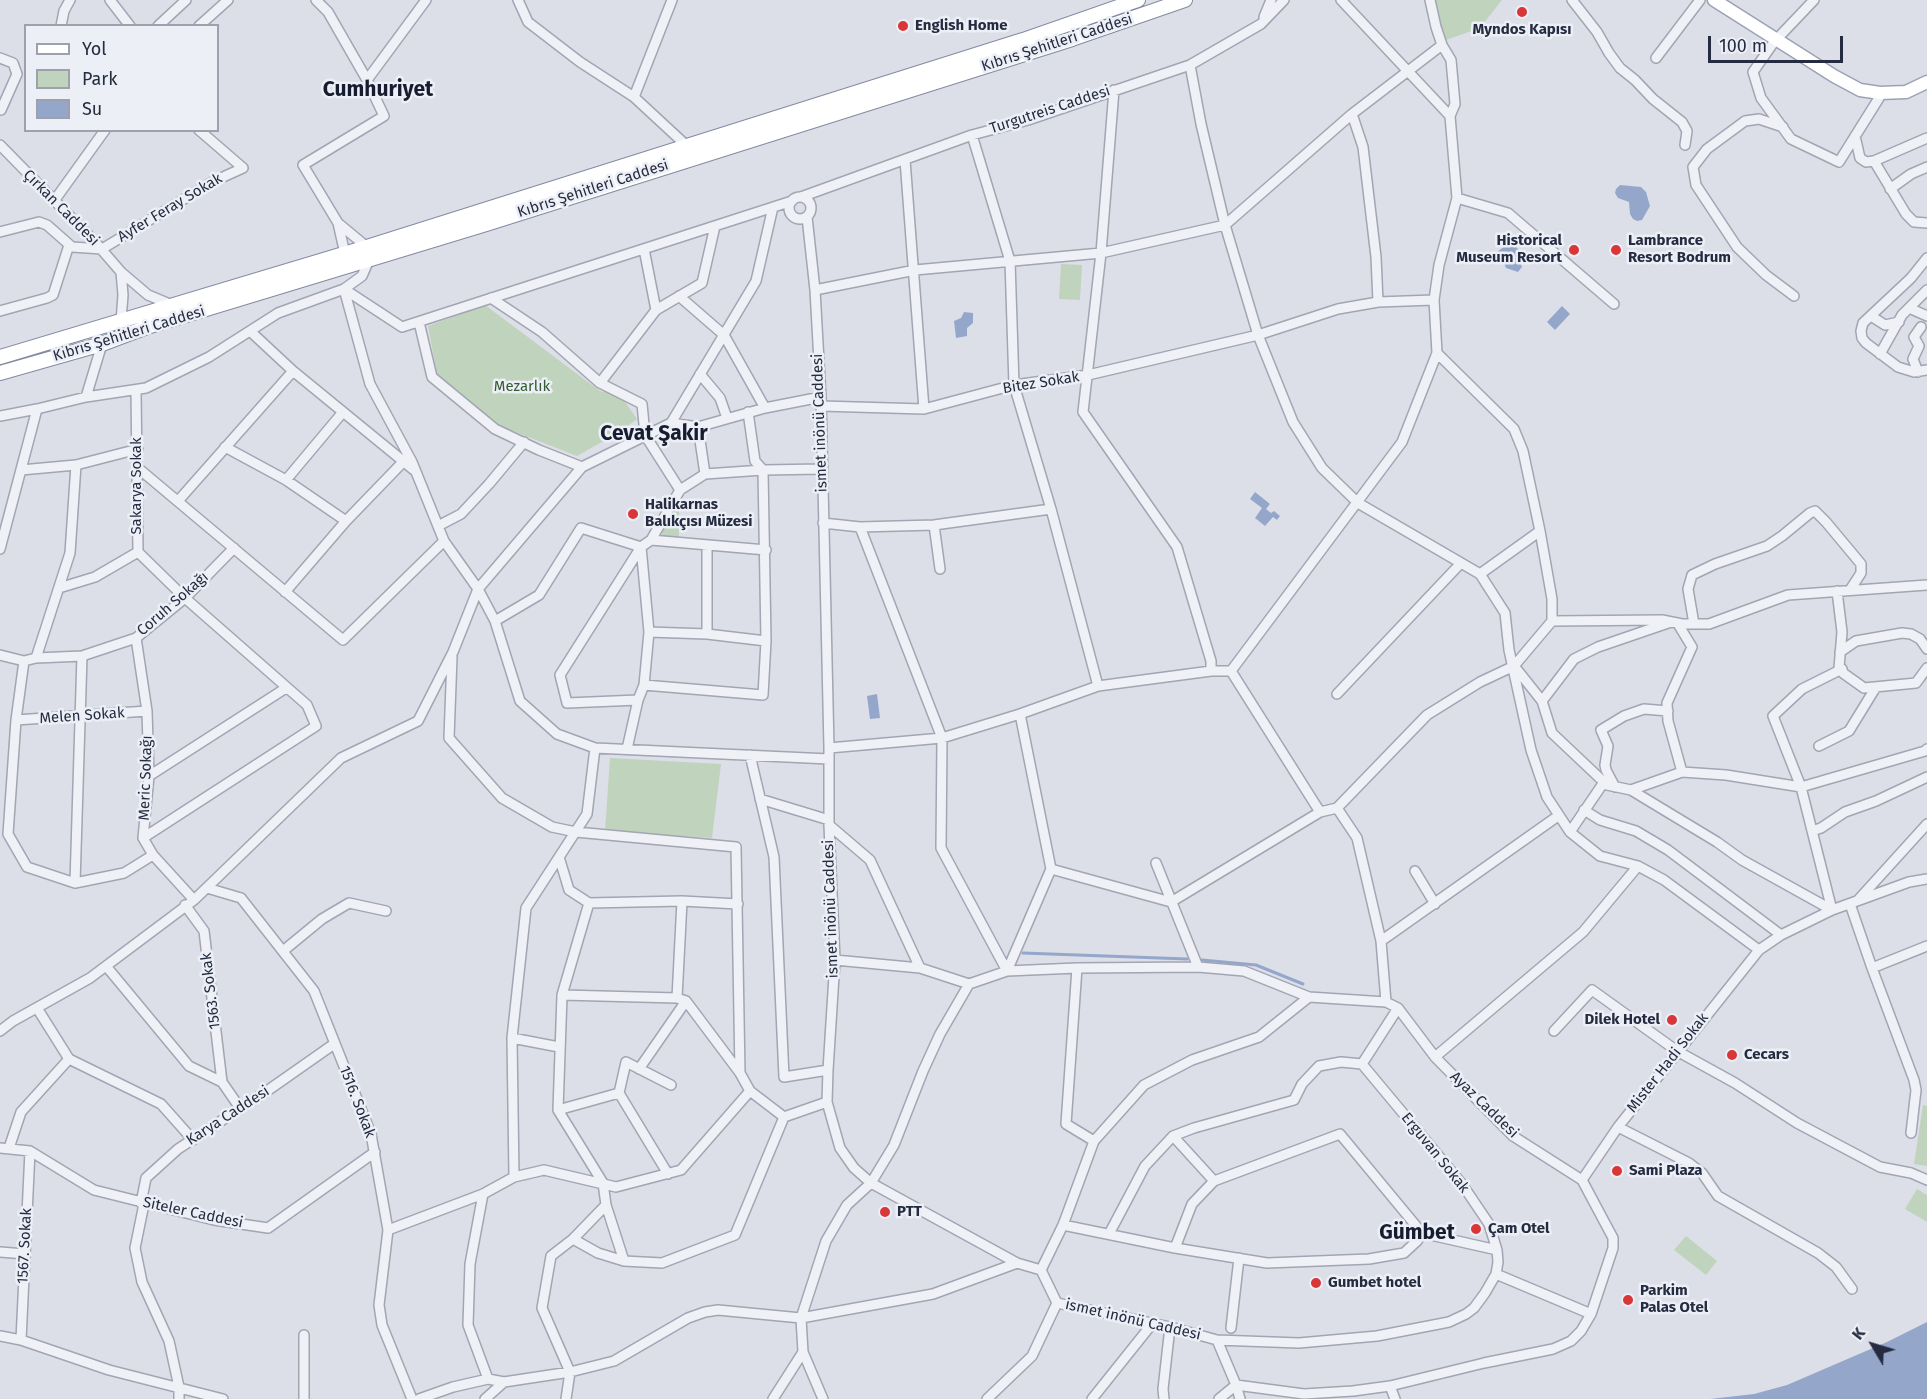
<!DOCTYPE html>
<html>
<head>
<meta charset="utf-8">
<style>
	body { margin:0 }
	#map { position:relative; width:1927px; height:1399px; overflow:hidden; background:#dddfe8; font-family:"Fira Sans",sans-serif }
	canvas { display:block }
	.legend { position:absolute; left:24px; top:24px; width:195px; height:108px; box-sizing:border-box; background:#eceff6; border:2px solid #9ca1ad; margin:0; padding:8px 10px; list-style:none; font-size:18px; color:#252b40 }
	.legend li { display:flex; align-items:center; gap:12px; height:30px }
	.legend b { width:30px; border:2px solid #9ca1ad }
	.north { position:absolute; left:1843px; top:1315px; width:60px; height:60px; -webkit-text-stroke:4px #eceff6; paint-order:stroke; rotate:308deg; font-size:16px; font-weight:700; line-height:24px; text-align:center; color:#252b40 }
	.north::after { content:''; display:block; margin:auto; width:21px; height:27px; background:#252b40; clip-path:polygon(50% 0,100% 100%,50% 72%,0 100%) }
	.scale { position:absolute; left:1708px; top:36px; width:135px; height:27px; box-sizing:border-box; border:3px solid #252b40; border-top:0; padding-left:8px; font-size:18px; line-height:21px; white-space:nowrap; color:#252b40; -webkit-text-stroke:4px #eceff6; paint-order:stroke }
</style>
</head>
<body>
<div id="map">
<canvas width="1927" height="1399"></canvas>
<ul class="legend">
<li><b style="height:8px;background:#fff"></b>Yol</li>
<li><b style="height:16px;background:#bfd3bd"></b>Park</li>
<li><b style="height:16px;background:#94a7cb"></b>Su</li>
</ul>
<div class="north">K</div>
<div class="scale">100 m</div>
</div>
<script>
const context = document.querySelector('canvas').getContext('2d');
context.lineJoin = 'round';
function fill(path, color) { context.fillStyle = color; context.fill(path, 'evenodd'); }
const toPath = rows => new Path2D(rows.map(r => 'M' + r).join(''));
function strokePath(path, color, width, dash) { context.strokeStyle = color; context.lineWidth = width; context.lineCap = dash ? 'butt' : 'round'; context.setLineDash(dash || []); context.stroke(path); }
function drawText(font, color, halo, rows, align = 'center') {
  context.font = font + ' "Fira Sans",sans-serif'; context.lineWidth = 5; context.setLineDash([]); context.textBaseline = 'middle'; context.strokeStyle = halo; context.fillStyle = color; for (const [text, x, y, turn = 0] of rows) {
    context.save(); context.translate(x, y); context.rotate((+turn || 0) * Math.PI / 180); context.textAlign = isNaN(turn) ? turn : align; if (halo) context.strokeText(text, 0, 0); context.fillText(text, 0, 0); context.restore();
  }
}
const green = toPath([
	[1433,0,1502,0,1480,28,1446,40,1438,26],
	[1061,264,1082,265,1080,300,1059,299],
	[485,305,600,391,621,396,637,419,618,433,577,456,500,426,437,374,428,326],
	[679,504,679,540,665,539,660,531],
	[610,758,721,764,712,838,605,831],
	[1923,1105,1927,1106,1927,1166,1914,1164],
	[1917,1189,1927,1195,1927,1222,1905,1209],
	[1686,1236,1717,1261,1706,1275,1674,1250]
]);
const water = toPath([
	[1620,185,1641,187,1646,192,1650,206,1642,220,1637,221,1633,219,1630,214,1629,202,1618,198,1615,193,1616,189],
	[1510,242,1525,255,1519,260,1522,267,1518,272,1506,268,1501,255,1492,256],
	[1562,306,1570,314,1555,330,1547,322],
	[964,312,973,313,973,323,967,328,967,336,956,338,954,321,961,318],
	[1255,492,1270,504,1266,509,1271,513,1274,511,1280,516,1277,520,1273,517,1265,526,1255,518,1262,508,1250,499],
	[877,694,880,718,870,719,867,696],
	[1927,1322,1927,1399,1710,1399,1754,1394,1787,1385,1887,1342]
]);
const stream = toPath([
	[1023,953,1187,959],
	[1202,960,1256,965,1303,984]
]);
const minor = toPath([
	[110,0,130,26],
	[316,0,328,12,367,80,384,116,303,165,338,223,367,247],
	[518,0,528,22,580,62,634,97,688,147],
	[1430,0,1436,27,1442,45,1451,60,1455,104,1450,116],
	[1572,0,1597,32,1609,53,1620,68,1635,80,1653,99,1682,122,1687,131,1685,145],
	[1814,0,1774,42,1753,72,1761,98,1791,139,1839,162,1879,98,1880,93],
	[1264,17,1271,0],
	[61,26,64,11,70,0],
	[158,26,186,0],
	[199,26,228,0],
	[0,58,13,63,17,74,1,110],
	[1656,58,1700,0],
	[1190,65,1201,124,1225,225,1258,335,1293,422,1322,468,1358,503,1480,574,1505,613,1509,650,1531,750,1547,797,1570,832,1600,856,1638,866,1664,880,1759,950],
	[367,80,426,0],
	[1114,90,1101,253,1083,412,1177,547,1211,661,1211,671],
	[634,97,672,0],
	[1352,114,1363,147,1376,257,1378,302],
	[1783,127,1759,119,1745,121,1707,149,1693,167,1696,185,1737,247,1766,275,1794,296],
	[972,135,1010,261,1014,385,1051,509,1098,686],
	[1855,136,1860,158,1866,162,1874,161,1927,138],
	[0,145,95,242,121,272],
	[905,160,924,409],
	[1874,161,1906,214,1914,222,1927,223],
	[1890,189,1911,174,1927,167],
	'789 208a11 11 0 1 1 22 0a11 11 0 1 1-22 0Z',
	[801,197,972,135,1028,120,1190,65,1261,24,1284,0],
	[1457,198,1508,213,1614,304],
	[54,201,105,130],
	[807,217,815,290,821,397,829,748,829,825,835,960,828,1070,827,1102,840,1148,854,1168,871,1183,1017,1263,1041,1270,1057,1303],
	[338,223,345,254],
	[0,232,39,222,47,225,72,247,102,249,212,182,243,168,199,130],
	[644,249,656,310],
	[1927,258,1911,278,1863,323,1861,331,1862,338,1866,343,1898,367,1914,372,1927,370],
	[369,260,362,276,344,289,370,384,412,462,444,541,478,589,495,621,520,701,557,734,595,748,829,759],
	[815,290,915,270,1101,253,1225,225,1352,114,1442,45],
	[679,296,724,335,765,408],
	[491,298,542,332,600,383,642,404,645,435,680,490],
	[1909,308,1927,316],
	[0,311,47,298,53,295,69,245],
	[1871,316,1885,325,1899,322],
	[121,321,123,295,121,272,148,295,172,305],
	[419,322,432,377,495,429,539,450,582,467],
	[1880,354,1902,315,1927,290],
	[293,371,414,470],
	[1918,372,1913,359,1919,346,1914,337,1921,327],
	[700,374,720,398,727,418],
	[600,383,656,310,702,283,715,226],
	[136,390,138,552,185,598,307,705,316,726,143,838],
	[86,397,146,388,209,357,278,313,344,289,402,327,792,201],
	[821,406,924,409,1014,385,1088,375,1258,335,1338,309,1378,302,1434,300],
	[0,416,37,409],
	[671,423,698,427,765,408,821,397],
	[698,427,705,474],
	[225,447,286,480,343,412],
	[138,468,343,640,444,541],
	[21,470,76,465,138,449],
	[178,501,293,371,250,331],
	[346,521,403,462],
	[823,523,860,527,934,525,1051,509],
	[934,525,940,569],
	[438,526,461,514,489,484,524,442],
	[860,527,942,738,941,848,1007,971,1051,869,1020,714],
	[651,540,766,550],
	[707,546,707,634],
	[0,549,37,409,86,397,102,344],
	[1480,574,1540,531],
	[59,588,95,577,138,552],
	[1837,591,1842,632,1839,668,1842,669,1843,673,1864,688,1916,683,1927,668],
	[285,592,346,521,286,480],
	[495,621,539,595,581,528,641,547,560,675,567,703,638,700],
	[1552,621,1662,620,1682,624,1709,624,1788,595,1927,585],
	[1678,624,1692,647,1667,703,1668,721,1682,772],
	[1694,624,1688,589,1692,575,1715,564,1767,546,1782,536,1810,513,1815,511,1826,522,1861,564,1861,573,1850,590],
	[649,632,707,634,766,641],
	[136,638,147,711,149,776,143,838,153,855,194,900],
	[1840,652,1856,641,1902,633,1911,634,1920,639,1927,649],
	[0,655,24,661,36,658,82,656,136,638,185,598,234,548],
	[452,657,449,738,502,798,552,827,576,832,736,847,740,1073,750,1091],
	[36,658,70,553,76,465],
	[24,661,16,720,8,834,27,867,75,883,124,873,153,855],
	[1515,667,1542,701,1552,733,1607,785,1631,790,1717,842,1742,860,1832,910,1801,787,1773,716,1802,689,1842,669],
	[1231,671,1320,812,1337,808,1357,838,1381,941,1386,1002],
	[1231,671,1402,442,1437,353],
	[644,685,763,695,766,641,763,470,755,461,748,412],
	[1337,694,1461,563],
	[1542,701,1574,659,1598,647,1671,622],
	[16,720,147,711],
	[1819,746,1849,731,1876,687],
	[829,748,942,738,1020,714,1098,686,1211,671,1231,671],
	[627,749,638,700,644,685,649,632,641,547,651,540,680,490,705,474,763,470,822,469],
	[750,755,774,857,784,1077,828,1070],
	[149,776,286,688],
	[1615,787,1606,770,1605,765,1608,746,1601,730,1624,716,1644,709,1668,711],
	[1631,790,1682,772,1726,775,1801,787,1925,751,1927,749],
	[760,799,829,820],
	[1337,808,1427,715,1480,682,1514,666,1552,621,1552,599,1540,531,1523,451,1514,429,1437,353,1434,300,1439,265,1457,198,1450,116,1341,0],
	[1584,810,1600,820,1636,831,1668,850,1781,935],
	[829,825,870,860,920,968,969,984,1007,971,1077,968,1198,967,1244,971,1309,997],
	[1812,831,1821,828,1845,812,1876,801,1927,777],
	[1570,832,1604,782],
	[559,857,569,890,589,903,562,995,558,1110,603,1183,606,1205,624,1261,662,1263,735,1235,784,1117],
	[1156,863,1198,967],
	[1051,869,1171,902,1320,812],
	[1415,871,1435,904],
	[75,883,82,656],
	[207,888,241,898,314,991,371,1134,388,1230,379,1305,382,1325,412,1399],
	[1859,899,1927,824],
	[682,901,677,998,686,1001,740,1073],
	[589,903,682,901,738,904],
	[1850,904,1872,968,1914,1080,1916,1090,1911,1133],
	[185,905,204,931,222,1082],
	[1381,941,1558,816],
	[283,951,322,919,349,903,386,911],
	[835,960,920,968],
	[106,966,189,1066,222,1082,240,1108],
	[1077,968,1066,1124,1094,1141],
	[1872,968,1927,946],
	[562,995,677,998],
	[37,1008,69,1059,161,1104,193,1140],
	[0,1031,13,1021,90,978,194,900,341,758,418,721,453,652,478,589,582,467,671,423,756,281,773,207],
	[1554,1031,1592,990,1677,1051,1735,1083,1797,1123,1880,1167,1911,1173,1927,1180],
	[512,1038,559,1047],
	[1435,1057,1583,932,1638,866],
	[1362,1064,1398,1008],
	[639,1069,686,1001],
	[558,1110,619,1093],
	[1618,1127,1689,1163,1702,1173,1718,1196,1818,1253,1836,1267,1852,1289],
	[1173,1136,1214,1181],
	[0,1148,30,1151,94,1190,214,1220,268,1228,375,1152],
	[13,1149,9,1148,21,1112,69,1059],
	[668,1174,619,1093,626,1062,671,1085],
	[514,1177,512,1038,526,908,587,814,595,748],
	[1582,1180,1618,1127,1759,950,1781,935,1832,910,1909,882,1927,879],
	[483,1194,470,1264,468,1325,488,1379],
	[141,1203,146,1178,178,1149,267,1091,334,1044],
	[144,1204,135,1248,142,1282,169,1341,179,1387,179,1399],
	[1063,1225,1175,1248,1267,1263,1369,1259,1404,1253,1417,1241,1422,1233,1340,1134,1214,1181,1192,1204,1175,1248],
	[388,1230,483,1194,514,1177,544,1170,616,1187,681,1170,750,1091,784,1117,827,1102],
	[1422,1233,1497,1250],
	[573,1239,598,1253,624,1261],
	[0,1252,25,1254],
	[1041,1270,1063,1225,1094,1141,1144,1085,1192,1060,1259,1037,1309,997,1386,1002,1398,1008,1435,1057,1513,1136,1582,1180,1613,1238,1613,1248,1591,1314,1581,1331,1571,1341,1553,1349,1484,1363,1390,1386,1353,1391,1304,1394,1236,1385],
	[1496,1274,1591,1314],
	[1057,1303,1170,1327,1217,1340,1299,1343,1377,1336,1449,1322,1466,1314,1474,1308,1485,1293,1496,1274,1498,1262,1497,1250,1489,1224,1462,1184,1362,1064,1341,1062,1319,1066,1302,1084,1294,1100,1194,1128,1173,1136,1145,1166,1109,1234],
	[1231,1328,1239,1258],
	[0,1336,21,1340,109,1370,223,1399],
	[21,1340,30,1151],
	[1217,1340,1236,1385,1240,1399],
	[1390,1386,1395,1399],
	[304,1399,304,1335],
	[419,1399,453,1387,488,1379,504,1382,570,1372,614,1361,688,1318,705,1312,718,1310,801,1318,933,1294,1017,1263],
	[485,1399,504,1382],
	[566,1399,570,1372,542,1308,551,1256,573,1239,606,1205],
	[773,1399,803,1352],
	[823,1399,803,1352,801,1318,826,1241,847,1205,871,1183,894,1145,923,1071,940,1034,969,984],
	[987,1399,1032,1356,1057,1303],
	[1092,1399,1152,1324],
	[1164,1399,1163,1389,1170,1327],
	[1219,1399,1236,1385]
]);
const major = toPath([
	[1714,0,1834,76,1860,90,1880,93,1906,92,1927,82]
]);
const highway = toPath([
	[0,357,367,247,1023,40,1138,0],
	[0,373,102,344,150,326,486,224,1072,39,1185,0]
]);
const markers = [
	[1522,12,6,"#d93638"],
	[903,26,6,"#d93638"],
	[1574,250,6,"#d93638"],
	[1616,250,6,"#d93638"],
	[633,514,6,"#d93638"],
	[1672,1020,6,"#d93638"],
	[1732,1055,6,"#d93638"],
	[1617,1171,6,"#d93638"],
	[885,1212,6,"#d93638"],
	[1476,1229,6,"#d93638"],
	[1316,1283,6,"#d93638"],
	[1628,1300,6,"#d93638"]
];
const poiNames = [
	["English Home",915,26],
	["Myndos Kapısı",1522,30,"center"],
	["Historical",1562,241,"right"],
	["Museum Resort",1562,258,"right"],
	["Lambrance",1628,241],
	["Resort Bodrum",1628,258],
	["Halikarnas",645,505],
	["Balıkçısı Müzesi",645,522],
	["Dilek Hotel",1660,1020,"right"],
	["Cecars",1744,1055],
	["Sami Plaza",1629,1171],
	["PTT",897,1212],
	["Çam Otel",1488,1229],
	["Gumbet hotel",1328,1283],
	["Parkim",1640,1291],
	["Palas Otel",1640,1308]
];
const streetNames = [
	["Kıbrıs Şehitleri Caddesi",1057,43,-18],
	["Turgutreis Caddesi",1050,110,-18],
	["Kıbrıs Şehitleri Caddesi",593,189,-18],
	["Çırkan Caddesi",61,208,45],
	["Ayfer Feray Sokak",170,208,-31],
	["Kıbrıs Şehitleri Caddesi",129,334,-17],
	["Bitez Sokak",1041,383,-9],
	["ismet inönü Caddesi",820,423,-92],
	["Sakarya Sokak",137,486,-90],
	["Coruh Sokağı",173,604,-41],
	["Melen Sokak",82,716,-4],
	["Meric Sokağı",146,778,-88],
	["ismet inönü Caddesi",831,909,-92],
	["1563. Sokak",211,991,-97],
	["Mister Hadi Sokak",1668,1063,-52],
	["1516. Sokak",357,1102,69],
	["Ayaz Caddesi",1484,1105,44],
	["Karya Caddesi",228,1116,-33],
	["Erguvan Sokak",1435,1153,51],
	["Siteler Caddesi",193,1213,12],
	["1567. Sokak",25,1246,-87],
	["ismet inönü Caddesi",1133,1320,13]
];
const parkNames = [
	["Mezarlık",522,387]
];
const districtNames = [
	["Cumhuriyet",378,90],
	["Cevat Şakir",654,434],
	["Gümbet",1417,1233]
];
fill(green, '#bfd3bd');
fill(water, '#94a7cb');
strokePath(stream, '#94a7cb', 3);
strokePath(minor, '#a2a5b2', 12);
strokePath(major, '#9ba2b5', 15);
strokePath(highway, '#838aa0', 16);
strokePath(minor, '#eff1f6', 9);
strokePath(major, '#fff', 12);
strokePath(highway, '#fff', 14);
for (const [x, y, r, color] of markers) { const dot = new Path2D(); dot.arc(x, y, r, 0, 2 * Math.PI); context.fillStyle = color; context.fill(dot); strokePath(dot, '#eceff6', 2); }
drawText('bold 15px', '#252b40', '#eceff6', poiNames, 'left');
drawText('15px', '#252b40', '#eceff6', streetNames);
drawText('15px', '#335c31', '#eceff6', parkNames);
drawText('bold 21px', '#171c30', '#eceff6', districtNames);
</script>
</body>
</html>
